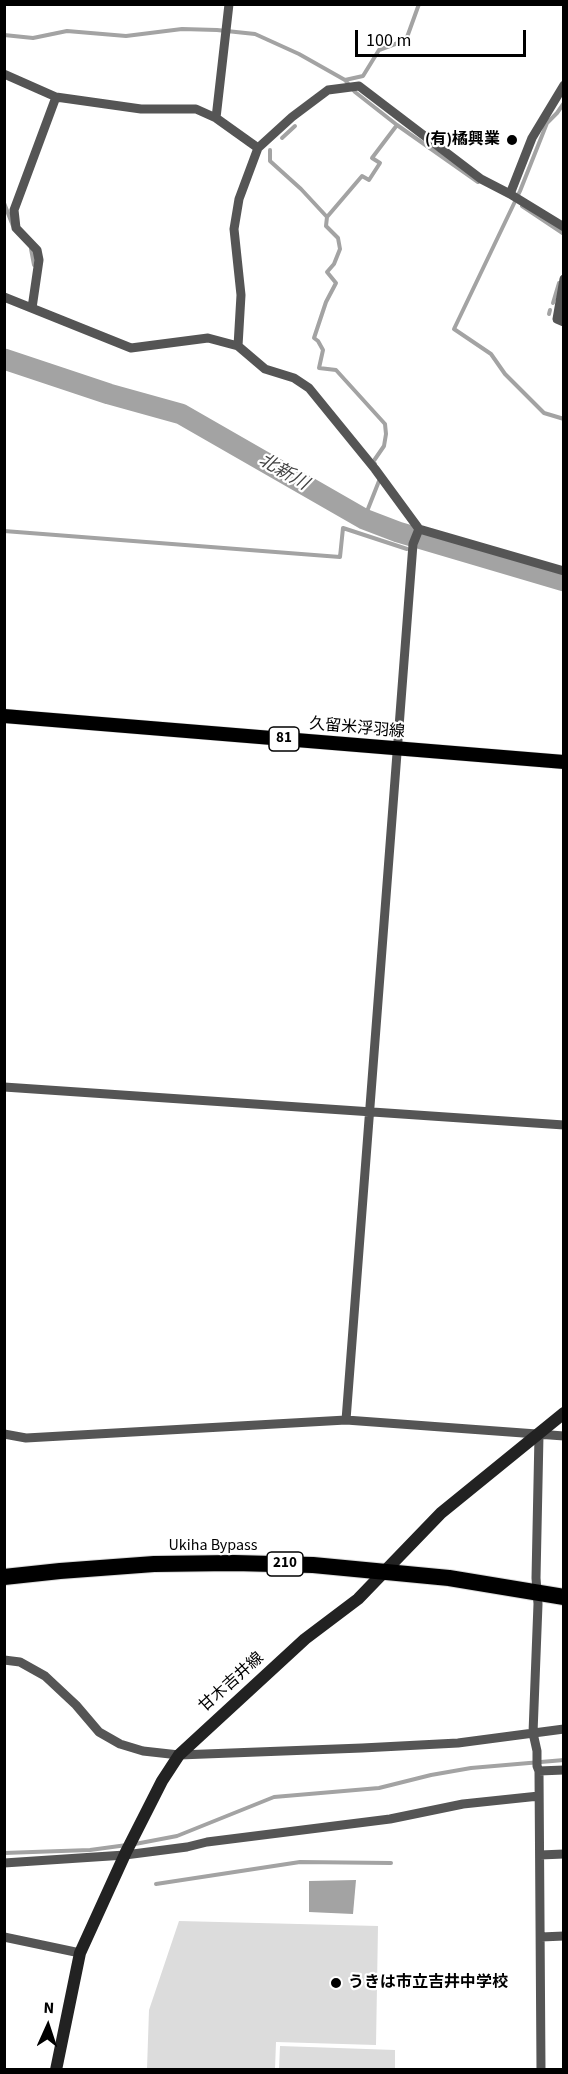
<!DOCTYPE html>
<html>
<head>
<meta charset="utf-8">
<style>
	body { margin:0 }
	#map { position:relative; width:568px; height:2074px; overflow:hidden; background:#fff; font-family:"Source Sans 3",sans-serif }
	canvas { display:block }
	.frame { position:absolute; inset:0; border:6px solid #000; pointer-events:none }
	.north { position:absolute; left:18px; top:1996px; width:60px; height:60px; -webkit-text-stroke:4px #fff; paint-order:stroke; rotate:3deg; font-size:16px; font-weight:700; line-height:24px; text-align:center; color:#000 }
	.north::after { content:''; display:block; margin:auto; width:21px; height:27px; background:#000; clip-path:polygon(50% 0,100% 100%,50% 72%,0 100%) }
	.scale { position:absolute; left:355px; top:30px; width:171px; height:27px; box-sizing:border-box; border:3px solid #000; border-top:0; padding-left:8px; font-size:18px; line-height:21px; white-space:nowrap; color:#000; -webkit-text-stroke:4px #fff; paint-order:stroke }
</style>
</head>
<body>
<div id="map">
<canvas width="568" height="2074"></canvas>
<div class="frame"></div>
<div class="north">N</div>
<div class="scale">100 m</div>
</div>
<script>
const context = document.querySelector('canvas').getContext('2d');
context.lineJoin = 'round';
function fill(path, color) { context.fillStyle = color; context.fill(path, 'evenodd'); }
const toPath = rows => new Path2D(rows.map(r => 'M' + r).join(''));
function strokePath(path, color, width, dash) { context.strokeStyle = color; context.lineWidth = width; context.lineCap = dash ? 'butt' : 'round'; context.setLineDash(dash || []); context.stroke(path); }
function drawText(font, color, halo, rows, align = 'center') {
  context.font = font + ' "Source Sans 3","Noto Sans JP",sans-serif'; context.lineWidth = 4.5; context.setLineDash([]); context.textBaseline = 'middle'; context.strokeStyle = halo; context.fillStyle = color; for (const [text, x, y, turn = 0] of rows) {
    context.save(); context.translate(x, y); context.rotate((+turn || 0) * Math.PI / 180); context.textAlign = isNaN(turn) ? turn : align; if (halo) context.strokeText(text, 0, 0); context.fillText(text, 0, 0); context.restore();
  }
}
const green = toPath([
	[179,1921,378,1926,376,2045,276,2042,275,2069,147,2069,149,2010],
	[280,2046,395,2050,395,2069,279,2069]
]);
const water = toPath([
	[356,1880,353,1914,309,1912,309,1881]
]);
const stream = toPath([
	[4,35,33,38,67,31,126,36,182,29,217,30,255,34,299,54,345,80,355,92,397,125,478,182],
	[345,80,363,76,379,50,406,40,419,4],
	[564,103,557,113,547,123,520,191,454,329,491,354,505,374,544,413,564,419],
	[282,138,295,126],
	[270,150,270,161,301,189,327,217],
	[4,203,13,226],
	[522,206,564,234],
	[31,249,34,265],
	[553,303,559,283],
	[549,314,550,310],
	[563,317,564,317],
	[375,464,373,462,384,446,386,434,385,424,336,370,319,368,323,350,318,341,314,338,326,302,336,283,327,272,334,264,340,249,338,238,326,226,327,217,362,176,369,180,380,163,372,158,397,125],
	[364,519,379,481],
	[4,531,340,557,343,528,407,549],
	[409,537,409,536],
	[135,1844,177,1836,274,1797,379,1788,431,1775,471,1768,564,1760],
	[4,1853,90,1850,127,1845],
	[156,1884,300,1862,391,1863]
]);
const river = toPath([
	[4,359,109,394,181,414,364,519,398,532,564,581]
]);
const street = toPath([
	[4,74,56,97,141,109,196,109,216,118,258,148],
	[216,118,229,4],
	[510,194,532,138,564,85],
	[564,279,557,319,564,322],
	[4,297,131,348,208,338,238,346,265,369,294,378,309,388,375,469,419,529,413,544,346,1420],
	[32,308,39,260,37,250,16,228,14,210,56,97],
	[238,346,241,295,234,229,239,199,258,148,292,117,328,90,359,86,481,179,510,194,564,227],
	[419,529,564,571],
	[4,1087,564,1125],
	[4,1434,26,1438,346,1420,564,1436],
	[539,1435,536,1578,538,1604,533,1733,537,1751,537,1766,539,1771,541,2070],
	[4,1660,20,1662,45,1676,76,1705,99,1732,120,1744,143,1751,179,1755,362,1748,458,1743,564,1729],
	[539,1771,564,1770],
	[540,1855,564,1854],
	[4,1863,125,1855,187,1847,207,1842,390,1819,463,1804,539,1796],
	[4,1937,80,1953],
	[541,1937,564,1936]
]);
const secondary = toPath([
	[56,2070,80,1953,126,1852,162,1781,179,1755,305,1639,358,1599,441,1513,564,1413]
]);
const primary = toPath([
	[4,716,564,762]
]);
const highway = toPath([
	[4,1577,60,1571,154,1564,234,1563,313,1565,449,1578,564,1597]
]);
const markers = [
	[512,140,6,"#000"],
	[336,1983,6,"#000"]
];
const shields = [
	[284,739,30],
	[285,1564,36]
];
const shieldNames = [
	["81",284,739],
	["210",285,1564]
];
const poiNames = [
	["(有)橘興業",500,140],
	["うきは市立吉井中学校",348,1983,"left"]
];
const streetNames = [
	["久留米浮羽線",357,729,5],
	["Ukiha Bypass",213,1546],
	["甘木吉井線",232,1683,-42]
];
const waterNames = [
	["北新川",283,473,30]
];
fill(green, '#dcdcdc');
fill(water, '#a3a3a3');
strokePath(stream, '#a3a3a3', 4);
strokePath(river, '#a3a3a3', 21);
strokePath(primary, '#dbdbdb', 15);
strokePath(highway, '#dbdbdb', 18);
strokePath(street, '#555', 9);
strokePath(secondary, '#222', 12);
strokePath(primary, '#000', 14);
strokePath(highway, '#000', 16);
for (const [x, y, r, color] of markers) { const dot = new Path2D(); dot.arc(x, y, r, 0, 2 * Math.PI); context.fillStyle = color; context.fill(dot); strokePath(dot, '#fff', 2); }
for (const [x, y, w] of shields) { const box = new Path2D(); box.roundRect(x - w / 2, y - 12, w, 24, 4.5); context.fillStyle = '#fff'; context.fill(box); strokePath(box, '#000', 1.5); }
drawText('bold 15px', '#000', null, shieldNames);
drawText('bold 16px', '#000', '#fff', poiNames, 'right');
drawText('16px', '#000', '#fff', streetNames);
drawText('italic 18px', '#444', '#fff', waterNames);
</script>
</body>
</html>
